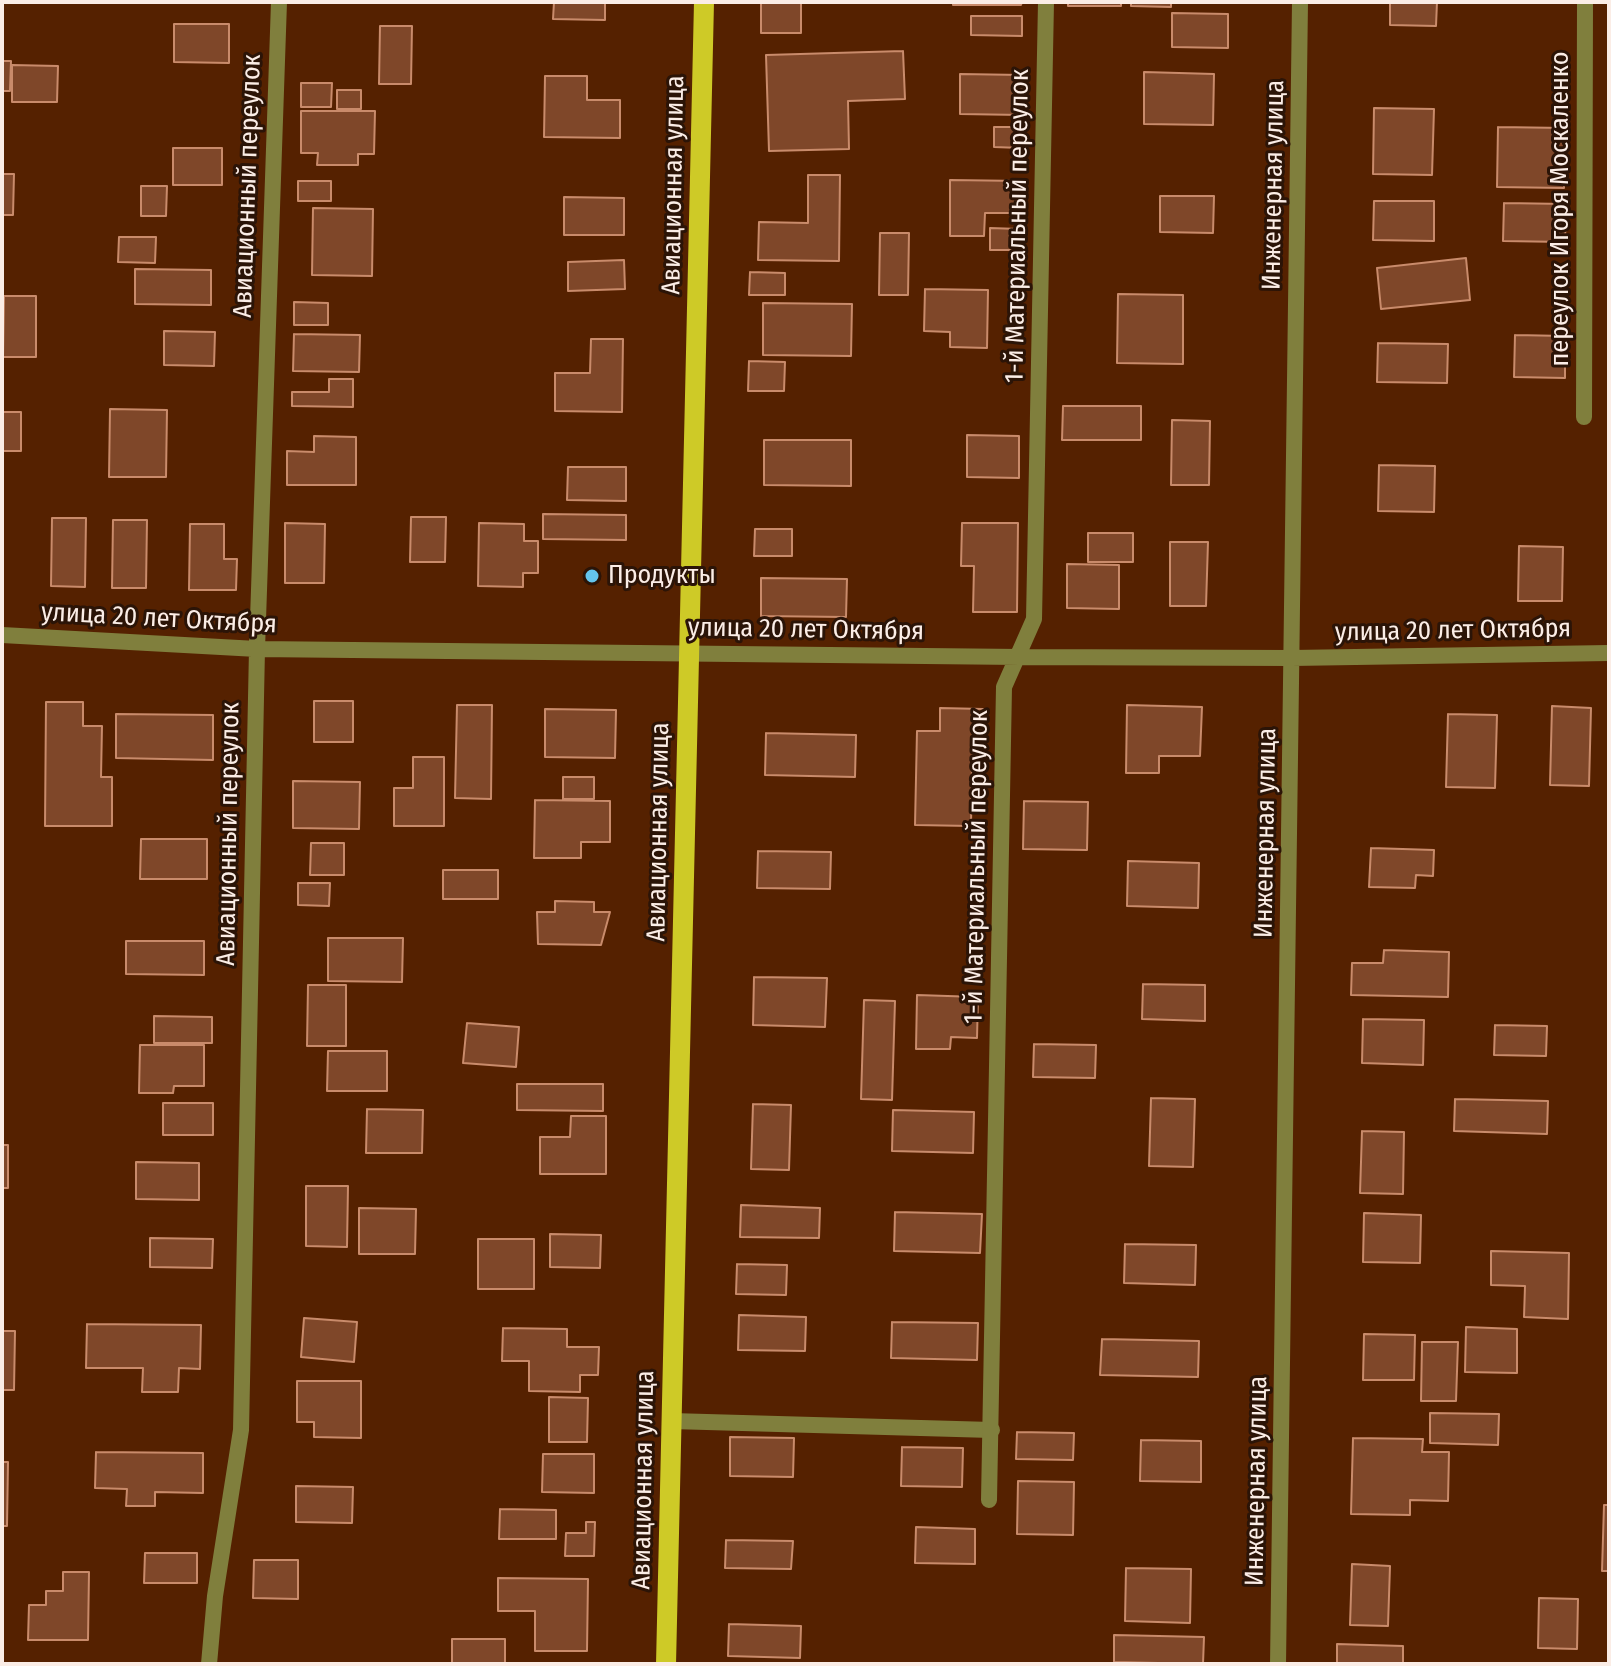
<!DOCTYPE html>
<html>
<head>
<meta charset="utf-8">
<style>
	body { margin:0 }
	#map { position:relative; width:1611px; height:1666px; overflow:hidden; background:#552100; font-family:"Fira Sans Condensed",sans-serif }
	canvas { display:block }
	.frame { position:absolute; inset:0; border:4px solid #fbede6; pointer-events:none }
</style>
</head>
<body>
<div id="map">
<canvas width="1611" height="1666"></canvas>
<div class="frame"></div>
</div>
<script>
const context = document.querySelector('canvas').getContext('2d');
context.lineJoin = 'round';
function fill(path, color) { context.fillStyle = color; context.fill(path, 'evenodd'); }
const toPath = rows => new Path2D(rows.map(r => 'M' + r).join(''));
function strokePath(path, color, width, dash) { context.strokeStyle = color; context.lineWidth = width; context.lineCap = dash ? 'butt' : 'round'; context.setLineDash(dash || []); context.stroke(path); }
function drawText(font, color, halo, rows, align = 'center') {
  context.font = font + ' "Fira Sans Condensed",sans-serif'; context.lineWidth = 6; context.setLineDash([]); context.textBaseline = 'middle'; context.strokeStyle = halo; context.fillStyle = color; for (const [text, x, y, turn = 0] of rows) {
    context.save(); context.translate(x, y); context.rotate((+turn || 0) * Math.PI / 180); context.textAlign = isNaN(turn) ? turn : align; if (halo) context.strokeText(text, 0, 0); context.fillText(text, 0, 0); context.restore();
  }
}
const building = toPath([
	[554,2,605,2,605,20,553,19,554,2],
	[761,2,801,3,801,33,761,33,761,2],
	[953,2,1022,2,1021,5,953,5,953,2],
	[1068,2,1121,2,1121,6,1068,6,1068,2],
	[1131,2,1171,2,1171,7,1131,6,1131,2],
	[1390,2,1437,2,1436,26,1390,25,1390,2],
	[1172,13,1228,14,1228,48,1172,47,1172,13],
	[971,16,1022,16,1022,36,971,35,971,16],
	[174,24,229,24,229,63,174,62,174,24],
	[380,26,412,26,411,84,379,84,380,26],
	[903,51,905,99,848,101,849,149,769,151,766,55,903,51],
	[2,61,11,61,10,91,2,91,2,61],
	[12,65,58,66,57,102,12,102,12,65],
	[1144,72,1214,74,1213,125,1144,124,1144,72],
	[960,74,1022,75,1022,115,960,114,960,74],
	[545,76,587,76,587,100,620,100,620,138,544,137,545,76],
	[301,83,332,83,331,107,301,107,301,83],
	[337,90,361,90,361,109,337,109,337,90],
	[1374,108,1434,109,1432,175,1373,174,1374,108],
	[301,111,375,111,374,154,358,154,358,165,317,165,318,153,301,153,301,111],
	[994,127,1022,127,1021,148,994,147,994,127],
	[1498,127,1565,128,1564,188,1497,187,1498,127],
	[173,148,222,148,222,185,173,185,173,148],
	[2,174,14,174,13,215,2,215,2,174],
	[808,175,840,175,839,261,758,260,759,222,808,223,808,175],
	[950,180,1022,181,1022,213,985,213,984,236,950,236,950,180],
	[298,181,331,181,331,201,298,201,298,181],
	[141,186,167,186,166,216,141,216,141,186],
	[1160,196,1214,196,1213,233,1160,232,1160,196],
	[564,197,624,198,624,235,564,235,564,197],
	[1374,201,1434,201,1434,241,1373,240,1374,201],
	[1504,203,1566,204,1565,242,1503,241,1504,203],
	[313,208,373,209,372,276,312,275,313,208],
	[990,228,1019,229,1019,250,990,250,990,228],
	[880,233,909,233,908,295,879,295,880,233],
	[119,237,156,237,155,263,118,262,119,237],
	[1466,258,1470,300,1381,309,1377,268,1466,258],
	[624,260,625,289,568,291,568,262,624,260],
	[135,269,211,270,211,305,135,304,135,269],
	[750,272,785,273,785,295,749,295,750,272],
	[925,289,988,290,987,348,950,347,950,332,924,331,925,289],
	[1118,294,1183,295,1183,364,1117,363,1118,294],
	[4,296,36,296,36,357,3,357,4,296],
	[294,302,328,303,328,325,294,325,294,302],
	[763,303,852,304,851,356,763,355,763,303],
	[164,331,215,332,214,366,164,365,164,331],
	[294,334,360,335,359,372,293,371,294,334],
	[1515,335,1565,336,1565,378,1514,377,1515,335],
	[591,339,623,339,622,412,555,411,555,373,590,373,591,339],
	[1378,343,1448,344,1447,383,1377,382,1378,343],
	[749,361,785,362,784,391,748,391,749,361],
	[329,379,353,379,353,407,292,406,292,392,329,392,329,379],
	[1063,406,1141,406,1141,440,1062,440,1063,406],
	[110,409,167,410,166,477,109,477,110,409],
	[2,412,21,412,21,451,2,451,2,412],
	[1172,420,1210,421,1209,485,1171,485,1172,420],
	[967,435,1019,436,1019,478,967,477,967,435],
	[314,436,356,437,356,485,287,485,287,451,314,452,314,436],
	[764,440,851,440,851,486,764,485,764,440],
	[1379,465,1435,466,1434,512,1378,511,1379,465],
	[568,467,626,467,626,501,567,500,568,467],
	[543,514,626,515,626,540,543,539,543,514],
	[411,517,446,517,445,562,410,562,411,517],
	[52,518,86,518,85,587,51,586,52,518],
	[113,520,147,520,146,588,112,588,113,520],
	[285,523,325,524,324,583,285,583,285,523],
	[479,523,524,524,524,541,538,541,538,573,523,573,523,587,478,586,479,523],
	[962,523,1018,523,1017,612,973,612,974,566,961,566,962,523],
	[190,524,224,524,224,559,237,559,236,590,189,590,190,524],
	[755,529,792,529,792,556,754,556,755,529],
	[1088,533,1133,533,1133,562,1088,562,1088,533],
	[1170,542,1208,542,1206,606,1170,606,1170,542],
	[1519,546,1563,547,1562,601,1518,601,1519,546],
	[1067,564,1119,565,1119,609,1067,608,1067,564],
	[761,578,847,579,846,617,761,616,761,578],
	[314,701,353,701,353,742,314,742,314,701],
	[46,702,83,702,83,726,102,726,101,777,112,777,112,826,45,826,46,702],
	[457,705,492,705,491,799,455,798,457,705],
	[1127,705,1202,707,1200,756,1159,756,1159,773,1126,773,1127,705],
	[1552,706,1591,708,1589,786,1550,785,1552,706],
	[940,708,983,709,982,759,972,759,971,826,915,825,917,731,940,731,940,708],
	[545,709,616,710,615,758,545,757,545,709],
	[116,714,213,715,213,760,116,758,116,714],
	[1448,714,1497,715,1495,788,1446,787,1448,714],
	[766,733,856,735,855,777,765,775,766,733],
	[413,757,444,757,444,826,394,826,394,788,413,788,413,757],
	[563,777,594,777,594,799,563,799,563,777],
	[293,781,360,782,359,829,293,828,293,781],
	[535,800,610,801,610,842,581,842,581,858,534,858,535,800],
	[1024,801,1088,802,1087,850,1023,849,1024,801],
	[141,839,207,839,207,879,140,879,141,839],
	[311,843,344,843,344,875,310,875,311,843],
	[1371,848,1434,850,1433,876,1416,875,1415,888,1369,887,1371,848],
	[758,851,831,852,830,889,757,888,758,851],
	[1128,861,1199,863,1198,908,1127,906,1128,861],
	[443,870,498,870,498,899,443,899,443,870],
	[298,883,330,883,329,906,298,905,298,883],
	[555,901,594,902,594,912,610,912,601,945,538,944,537,912,555,912,555,901],
	[328,938,403,938,402,982,328,981,328,938],
	[126,941,204,941,204,975,126,974,126,941],
	[1384,950,1449,952,1448,997,1351,995,1352,963,1383,963,1384,950],
	[754,977,827,978,825,1027,753,1025,754,977],
	[1143,984,1205,985,1205,1021,1142,1019,1143,984],
	[308,985,346,985,346,1046,307,1046,308,985],
	[917,995,978,997,977,1038,951,1037,950,1049,916,1049,917,995],
	[864,1000,895,1001,892,1100,861,1099,864,1000],
	[154,1016,212,1017,212,1043,154,1043,154,1016],
	[1363,1019,1424,1020,1423,1065,1362,1063,1363,1019],
	[467,1023,519,1027,516,1067,463,1063,467,1023],
	[1495,1025,1547,1026,1546,1056,1494,1055,1495,1025],
	[1034,1044,1096,1045,1095,1078,1033,1077,1034,1044],
	[140,1045,204,1045,204,1086,174,1086,173,1093,139,1093,140,1045],
	[328,1051,387,1051,387,1091,327,1091,328,1051],
	[517,1084,603,1084,603,1111,517,1110,517,1084],
	[1151,1098,1195,1099,1193,1167,1149,1166,1151,1098],
	[1455,1099,1548,1101,1547,1134,1454,1131,1455,1099],
	[163,1103,213,1103,213,1135,163,1135,163,1103],
	[753,1104,791,1105,789,1170,751,1169,753,1104],
	[367,1109,423,1110,422,1153,366,1153,367,1109],
	[893,1110,974,1112,973,1153,892,1151,893,1110],
	[571,1116,606,1116,606,1174,540,1174,540,1137,570,1137,571,1116],
	[1362,1131,1404,1132,1403,1194,1360,1193,1362,1131],
	[2,1145,8,1145,8,1188,2,1188,2,1145],
	[136,1162,199,1163,199,1200,136,1199,136,1162],
	[306,1186,348,1186,347,1247,306,1246,306,1186],
	[741,1205,820,1208,819,1238,740,1237,741,1205],
	[359,1208,416,1209,415,1254,359,1254,359,1208],
	[895,1212,982,1214,980,1253,894,1251,895,1212],
	[1364,1213,1421,1215,1420,1263,1363,1262,1364,1213],
	[550,1234,601,1235,600,1268,550,1267,550,1234],
	[150,1238,213,1239,212,1268,150,1267,150,1238],
	[478,1239,534,1239,534,1289,478,1289,478,1239],
	[1125,1244,1196,1245,1195,1285,1124,1283,1125,1244],
	[1491,1251,1569,1253,1568,1319,1524,1317,1525,1286,1491,1285,1491,1251],
	[737,1264,787,1265,786,1295,736,1294,737,1264],
	[739,1315,806,1317,805,1351,738,1350,739,1315],
	[304,1318,357,1322,354,1362,301,1357,304,1318],
	[892,1322,978,1323,977,1360,891,1358,892,1322],
	[87,1324,201,1325,200,1369,179,1368,178,1392,142,1392,143,1368,86,1368,87,1324],
	[1466,1327,1517,1329,1517,1373,1465,1372,1466,1327],
	[503,1328,567,1329,567,1347,599,1347,598,1375,580,1375,580,1392,529,1391,529,1361,502,1361,503,1328],
	[2,1331,15,1331,14,1390,2,1390,2,1331],
	[1364,1334,1415,1335,1414,1380,1363,1380,1364,1334],
	[1102,1339,1199,1341,1198,1377,1100,1375,1102,1339],
	[1422,1342,1458,1342,1456,1401,1421,1401,1422,1342],
	[297,1381,361,1381,361,1438,314,1437,314,1422,297,1422,297,1381],
	[549,1397,588,1398,587,1442,549,1442,549,1397],
	[1430,1413,1499,1414,1498,1445,1430,1443,1430,1413],
	[1017,1432,1074,1433,1073,1460,1016,1459,1017,1432],
	[730,1437,794,1438,793,1477,730,1476,730,1437],
	[1353,1438,1423,1439,1422,1452,1449,1452,1448,1501,1410,1500,1410,1515,1351,1514,1353,1438],
	[1141,1440,1201,1441,1201,1482,1140,1481,1141,1440],
	[902,1447,963,1448,962,1487,901,1486,902,1447],
	[96,1452,203,1453,203,1493,155,1492,155,1506,126,1506,127,1489,95,1488,96,1452],
	[543,1454,594,1454,594,1493,542,1492,543,1454],
	[2,1462,8,1462,7,1526,2,1526,2,1462],
	[1018,1481,1074,1482,1073,1535,1017,1534,1018,1481],
	[296,1486,353,1487,352,1523,296,1522,296,1486],
	[1604,1505,1609,1505,1609,1571,1602,1571,1604,1505],
	[500,1509,556,1510,556,1539,499,1539,500,1509],
	[586,1522,595,1522,594,1556,565,1556,566,1533,586,1533,586,1522],
	[916,1527,975,1529,975,1564,915,1563,916,1527],
	[726,1540,793,1541,791,1569,725,1568,726,1540],
	[145,1553,197,1553,197,1583,144,1583,145,1553],
	[254,1560,298,1560,298,1599,253,1598,254,1560],
	[1352,1564,1390,1566,1388,1626,1350,1625,1352,1564],
	[1126,1568,1191,1569,1190,1623,1125,1621,1126,1568],
	[63,1572,89,1572,88,1640,28,1640,29,1605,46,1605,46,1591,63,1591,63,1572],
	[498,1578,588,1579,587,1651,535,1651,535,1611,498,1611,498,1578],
	[1539,1598,1578,1599,1577,1649,1538,1648,1539,1598],
	[729,1624,801,1626,800,1658,728,1656,729,1624],
	[1114,1635,1204,1637,1203,1664,1114,1662,1114,1635],
	[452,1639,505,1639,505,1664,452,1664,452,1639],
	[1337,1644,1403,1646,1403,1664,1337,1664,1337,1644]
]);
const lane = toPath([
	[671,1421,992,1430]
]);
const street = toPath([
	[1584,417,1585,2],
	[2,635,257,649,1020,657,1292,658,1609,653],
	[989,1500,1004,687,1034,619,1046,2],
	[209,1664,215,1596,241,1430,257,649,279,2],
	[1278,1664,1300,2]
]);
const primary = toPath([
	[666,1664,704,2]
]);
const markers = [
	[592,576,8,"#64c5ee"]
];
const streetNames = [
	["Авиационная улица",674,185,-89],
	["Инженерная улица",1274,185,-89],
	["Авиационный переулок",248,186,-88],
	["переулок Игоря Москаленко",1561,209,-90],
	["1-й Материальный переулок",1018,226,-89],
	["улица 20 лет Октября",159,619,3],
	["улица 20 лет Октября",806,630,1],
	["улица 20 лет Октября",1453,631,-1],
	["Авиационная улица",659,832,-89],
	["Инженерная улица",1266,833,-89],
	["Авиационный переулок",229,834,-89],
	["1-й Материальный переулок",977,867,-89],
	["Авиационная улица",644,1480,-89],
	["Инженерная улица",1257,1481,-89]
];
const poiNames = [
	["Продукты",608,576]
];
fill(building, '#7f4729');
strokePath(building, '#c98b6b', 2);
strokePath(lane, '#807f3d', 16);
strokePath(street, '#807f3d', 16);
strokePath(primary, '#ceca27', 20);
for (const [x, y, r, color] of markers) { const dot = new Path2D(); dot.arc(x, y, r, 0, 2 * Math.PI); context.fillStyle = color; context.fill(dot); strokePath(dot, '#2b1407', 3); }
drawText('26px', '#fbede6', '#2b1407', streetNames);
drawText('26px', '#fbede6', '#2b1407', poiNames, 'left');
</script>
</body>
</html>
